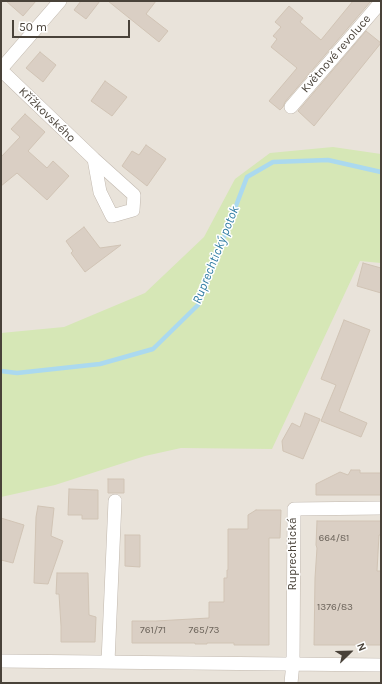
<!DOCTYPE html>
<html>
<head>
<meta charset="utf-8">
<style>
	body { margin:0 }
	#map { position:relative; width:382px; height:684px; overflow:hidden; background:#f5f1ec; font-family:Karla,sans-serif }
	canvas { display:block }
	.frame { position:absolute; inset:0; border:2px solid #494239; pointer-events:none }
	.north { position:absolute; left:330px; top:632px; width:40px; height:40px; -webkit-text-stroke:3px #fff; paint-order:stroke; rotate:67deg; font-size:11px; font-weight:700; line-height:16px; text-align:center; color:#494239 }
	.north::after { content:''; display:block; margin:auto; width:14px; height:18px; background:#494239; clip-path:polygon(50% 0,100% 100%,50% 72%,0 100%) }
	.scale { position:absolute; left:12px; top:20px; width:118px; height:18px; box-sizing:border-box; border:2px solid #494239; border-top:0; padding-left:5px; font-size:12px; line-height:14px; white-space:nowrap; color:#494239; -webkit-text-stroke:3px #fff; paint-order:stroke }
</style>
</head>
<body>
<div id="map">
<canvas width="382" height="684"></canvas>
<div class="frame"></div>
<div class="north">N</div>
<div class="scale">50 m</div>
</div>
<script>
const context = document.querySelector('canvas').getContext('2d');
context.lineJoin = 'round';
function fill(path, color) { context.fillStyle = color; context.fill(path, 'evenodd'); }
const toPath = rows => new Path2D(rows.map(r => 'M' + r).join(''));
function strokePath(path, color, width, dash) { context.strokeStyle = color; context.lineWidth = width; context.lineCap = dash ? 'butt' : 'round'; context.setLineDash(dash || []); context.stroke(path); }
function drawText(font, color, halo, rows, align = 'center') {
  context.font = font + ' Karla,sans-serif'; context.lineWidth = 3; context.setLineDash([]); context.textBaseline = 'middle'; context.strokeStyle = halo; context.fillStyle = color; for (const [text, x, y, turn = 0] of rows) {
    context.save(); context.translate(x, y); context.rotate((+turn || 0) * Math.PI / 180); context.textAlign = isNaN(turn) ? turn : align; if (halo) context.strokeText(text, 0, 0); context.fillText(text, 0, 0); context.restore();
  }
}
const residential = toPath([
	[1,1,381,1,381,683,1,683]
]);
const green = toPath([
	[333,147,381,154,381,263,360,261,272,449,181,448,145,456,55,485,1,497,1,333,64,327,145,293,204,237,235,179,270,153]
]);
const stream = toPath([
	[1,371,17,373,100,364,153,349,198,305,247,177,273,162,328,160,381,172]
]);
const building = toPath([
	[6,1,36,1,23,16,6,1],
	[81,1,100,1,86,19,74,10,81,1],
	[108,1,156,1,146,14,168,31,159,42,108,1],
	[353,1,371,1,285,102,283,107,280,110,269,101,297,68,271,47,277,39,273,36,281,27,275,22,289,6,303,18,300,22,321,40,353,1],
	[366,31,381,43,314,126,298,111,366,31],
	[40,52,56,65,43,82,26,68,40,52],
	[105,81,127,97,112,116,91,101,105,81],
	[25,114,45,132,28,151,47,168,53,161,69,176,47,200,17,173,1,186,1,157,20,137,11,129,25,114],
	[146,145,166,159,147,186,122,166,132,151,139,155,146,145],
	[84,227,100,248,121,245,85,272,71,253,73,251,66,241,84,227],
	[363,263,381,268,381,293,357,286,363,263],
	[344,320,370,330,339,411,367,423,361,437,321,421,336,385,321,379,344,320],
	[305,413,320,419,303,459,283,451,282,441,292,423,300,427,305,413],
	[351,470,360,470,360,473,381,473,381,495,316,495,316,484,340,472,348,475,351,470],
	[108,479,124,479,124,493,108,493,108,479],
	[69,489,98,490,98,519,82,519,82,515,68,515,69,489],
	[38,506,54,508,51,536,63,541,48,584,34,583,36,517,38,506],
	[256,510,281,510,280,538,269,538,269,645,234,645,234,643,207,643,207,644,195,644,195,643,132,643,132,621,156,621,209,618,209,602,224,602,224,578,227,578,227,570,228,570,228,529,248,529,248,515,256,510],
	[1,518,24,525,13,563,1,560,1,518],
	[317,521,381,521,381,535,379,535,377,571,381,571,381,645,314,645,315,578,317,548,316,545,317,521],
	[125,535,140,535,140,567,125,566,125,535],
	[57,573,88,573,89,615,96,617,95,642,61,642,61,626,59,594,56,594,57,573]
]);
const minor = toPath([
	[1,69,60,1],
	[1,70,94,159,134,195,133,210,112,216,100,192,94,159],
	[291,107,381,2],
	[1,661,381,665],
	[108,662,115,501],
	[291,683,293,663,294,509,381,508]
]);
const numberNames = [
	["664/81",334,538],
	["1376/83",335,607],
	["761/71",153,630],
	["765/73",204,630]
];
const streetNames = [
	["Květnové revoluce",336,54,-49],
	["Křížkovského",47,115,44],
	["Ruprechtická",293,554,-90]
];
const waterNames = [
	["Ruprechtický potok",216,255,-68]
];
fill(residential, '#e9e3da');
fill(green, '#d6e7b6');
strokePath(stream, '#abd9ef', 4.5);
fill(building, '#dacfc4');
strokePath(building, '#d1c4b5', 1);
strokePath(minor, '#c1b8ae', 14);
strokePath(minor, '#fff', 13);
drawText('10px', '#6d655c', null, numberNames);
drawText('12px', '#494239', '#fff', streetNames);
drawText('italic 13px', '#317da3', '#fff', waterNames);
</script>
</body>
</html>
